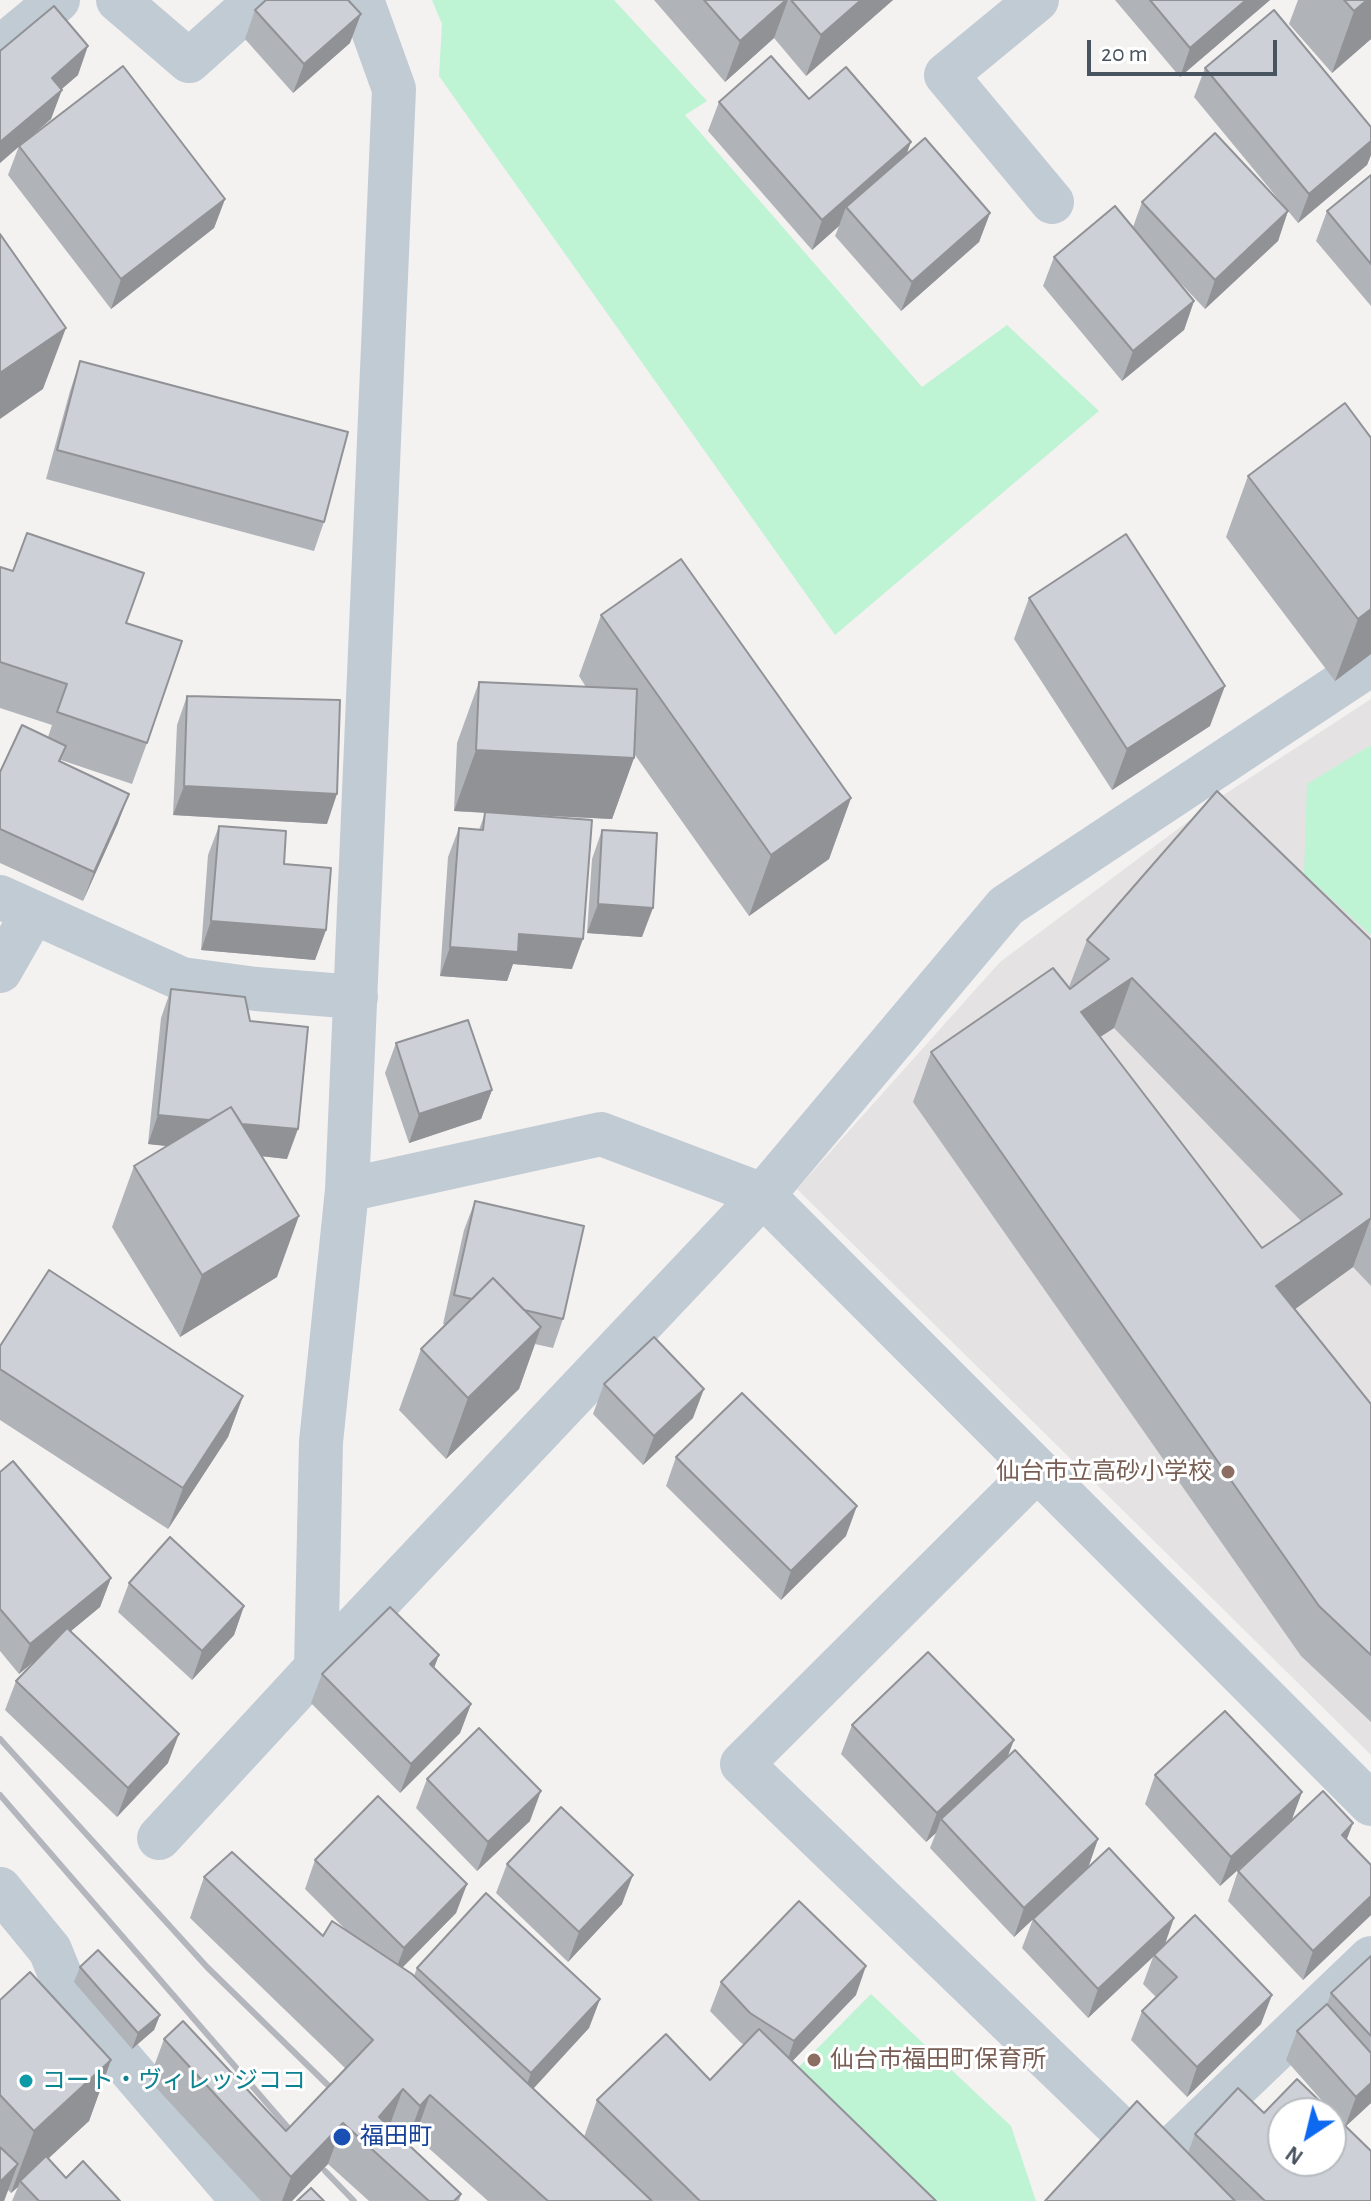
<!DOCTYPE html>
<html>
<head>
<meta charset="utf-8">
<style>
	body { margin:0 }
	#map { position:relative; width:1371px; height:2201px; overflow:hidden; background:#f4f1f1; font-family:"Alegreya Sans",sans-serif }
	canvas { display:block }
	.north { position:absolute; left:1267px; top:2097px; width:80px; height:80px; box-sizing:border-box; background:#fff; border:2px solid #b6bbbf; border-radius:50%; rotate:215deg; font-size:22px; font-weight:700; line-height:32px; text-align:center; color:#485460 }
	.north::after { content:''; display:block; margin:auto; width:28px; height:36px; background:#0e69f1; clip-path:polygon(50% 0,100% 100%,50% 72%,0 100%) }
	.scale { position:absolute; left:1087px; top:40px; width:190px; height:36px; box-sizing:border-box; border:4px solid #485460; border-top:0; padding-left:10px; font-size:24px; line-height:28px; white-space:nowrap; color:#485460; -webkit-text-stroke:6px #fff; paint-order:stroke }
</style>
</head>
<body>
<div id="map">
<canvas width="1371" height="2201"></canvas>
<div class="north">N</div>
<div class="scale">20 m</div>
</div>
<script>
const context = document.querySelector('canvas').getContext('2d');
context.lineJoin = 'round';
function fill(path, color) { context.fillStyle = color; context.fill(path, 'evenodd'); }
const toPath = rows => new Path2D(rows.map(r => 'M' + r).join(''));
function strokePath(path, color, width, dash) { context.strokeStyle = color; context.lineWidth = width; context.lineCap = dash ? 'butt' : 'round'; context.setLineDash(dash || []); context.stroke(path); }
function drawText(font, color, halo, rows, align = 'center') {
  context.font = font + ' "Alegreya Sans","Noto Sans JP",sans-serif'; context.lineWidth = 6; context.setLineDash([]); context.textBaseline = 'middle'; context.strokeStyle = halo; context.fillStyle = color; for (const [text, x, y, turn = 0] of rows) {
    context.save(); context.translate(x, y); context.rotate((+turn || 0) * Math.PI / 180); context.textAlign = isNaN(turn) ? turn : align; if (halo) context.strokeText(text, 0, 0); context.fillText(text, 0, 0); context.restore();
  }
}
const education = toPath([
	[1371,699,1371,1755,797,1189,1000,962,1222,796]
]);
const green = toPath([
	[432,0,614,0,707,101,685,115,922,387,1007,325,1099,411,835,635,439,76,442,24],
	[1371,745,1371,935,1304,874,1307,784],
	[871,1994,1011,2126,1036,2201,893,2201,779,2087]
]);
const minor = toPath([
	[118,0,189,61,257,0],
	[1037,0,946,75,1052,202],
	[0,48,58,0],
	[1371,664,1006,906,763,1195,1371,1804],
	[0,897,182,979,256,989,356,997],
	[0,971,33,913],
	[1037,1470,742,1764,1195,2201],
	[316,1668,763,1195,601,1134,347,1190],
	[159,1838,316,1668,321,1442,347,1190,394,89,362,0],
	[0,1889,50,1950,70,1999,243,2201],
	[1157,2163,1371,1958]
]);
const rail = toPath([
	[0,1739,207,1967,338,2095],
	[0,1795,297,2138],
	[325,2171,354,2201]
]);
const wall = toPath([
	[654,0,893,0,806,76,774,38,725,82],
	[1115,0,1270,0,1180,77],
	[1298,0,1371,0,1371,39,1332,73,1289,24],
	[255,10,350,43,293,93,245,39],
	[0,51,78,75,61,89,51,119,20,146,225,199,214,228,111,309,8,175,19,146,0,163],
	[1205,68,1371,127,1371,155,1367,165,1298,223,1194,97],
	[809,99,907,153,990,213,979,242,901,311,835,236,839,226,812,250,708,131,719,102],
	[1371,175,1371,306,1316,241,1327,211],
	[1142,202,1288,211,1278,241,1205,309,1171,273,1194,301,1184,330,1122,381,1043,286,1054,257,1133,227],
	[80,361,324,522,314,551,46,479,70,391],
	[1371,438,1371,654,1335,681,1226,537,1248,476],
	[0,567,126,623,147,743,132,784,61,760,60,762,118,823,83,901,0,863,0,772,48,737,52,725,0,708],
	[1029,598,1210,726,1112,790,1014,639],
	[601,615,851,798,829,859,749,916,635,755,612,819,528,815,572,969,513,964,507,981,440,976,448,857,459,828,479,830,485,813,454,811,457,743,479,682,586,687,579,676],
	[187,696,327,824,173,815,177,725],
	[219,826,284,864,326,930,315,960,201,950,208,855],
	[602,830,642,937,587,933,592,859],
	[1087,940,1371,940,1371,1286,1353,1267,1295,1309,1371,1404,1371,1722,1301,1656,913,1102,931,1052,1069,987],
	[1114,1028,1301,1221,1262,1248,1100,1037],
	[171,989,250,1021,287,1159,262,1156,277,1277,180,1337,112,1227,134,1166,167,1146,148,1144,161,1018],
	[396,1043,492,1090,481,1119,409,1143,385,1073],
	[475,1201,563,1319,553,1348,535,1344,519,1389,446,1459,399,1410,421,1349,446,1325,443,1324,464,1230],
	[0,1346,243,1396,228,1437,168,1529,0,1420],
	[604,1384,693,1418,643,1465,593,1414],
	[676,1457,846,1536,781,1600,666,1486],
	[0,1472,111,1578,100,1607,71,1631,168,1763,117,1817,5,1710,16,1681,40,1656,19,1674,0,1651],
	[129,1583,244,1606,234,1635,192,1680,118,1612],
	[434,1668,471,1704,460,1733,400,1793,311,1703,322,1674],
	[852,1725,1007,1758,1098,1839,1088,1868,1165,1944,1261,2024,1187,2097,1131,2040,1142,2011,1156,1997,1143,1984,1153,1957,1088,2018,1022,1948,1033,1919,1014,1937,930,1848,936,1833,926,1842,841,1754],
	[1155,1775,1302,1792,1291,1821,1347,1840,1371,1865,1371,1915,1303,1980,1228,1901,1238,1871,1282,1830,1220,1886,1145,1804],
	[427,1779,530,1821,477,1871,416,1808],
	[315,1860,467,1884,456,1913,402,1968,414,1976,417,1968,600,1999,589,2028,533,2089,584,2137,597,2100,710,2080,744,2045,740,2042,710,2011,721,1982,856,1995,792,2061,936,2201,488,2201,415,2136,408,2144,461,2194,459,2201,369,2201,328,2164,292,2201,261,2201,149,2080,164,2039,286,2131,345,2068,190,1918,204,1877,323,1936,347,1931,305,1889],
	[507,1864,622,1904,568,1962,496,1893],
	[1371,1956,1371,2103,1346,2126,1371,2201,1045,2201,1188,2153,1195,2134,1264,2113,1339,2120,1286,2060,1297,2031,1327,2004,1331,1993],
	[80,1967,160,2015,154,2030,132,2049,74,1982],
	[0,2000,111,2060,89,2121,48,2158,66,2178,120,2201,12,2201,18,2187,11,2193,8,2190,4,2201,0,2201]
]);
const shadedWall = toPath([
	[786,0,788,0,774,38,725,82,740,41],
	[861,0,893,0,806,76,821,35],
	[1246,0,1270,0,1180,77,1190,48],
	[1367,0,1371,0,1371,39,1332,73,1354,11],
	[361,14,350,43,293,93,304,64],
	[88,46,78,75,41,107,52,78],
	[62,90,51,119,0,163,0,142],
	[1371,141,1371,155,1367,165,1298,223,1309,194],
	[911,142,900,172,846,207,839,226,812,250,822,220],
	[225,199,214,228,111,309,121,279],
	[1288,211,1278,241,1205,309,1215,280],
	[990,213,979,242,901,311,912,282],
	[1194,301,1184,330,1122,381,1133,351],
	[66,328,43,389,0,419,0,373],
	[1371,609,1371,654,1335,681,1358,619],
	[1225,686,1210,726,1112,790,1127,749],
	[476,750,634,758,612,819,454,811],
	[184,786,337,794,327,824,173,815],
	[129,794,118,823,83,901,94,872],
	[851,798,829,859,749,916,771,855],
	[598,904,653,908,642,937,587,933],
	[211,921,326,930,315,960,201,950],
	[519,934,583,939,572,969,513,964,507,981,440,976,450,947],
	[1132,978,1114,1028,1063,1061,1081,1012],
	[492,1090,481,1119,409,1143,419,1114],
	[158,1115,298,1129,287,1159,148,1144],
	[299,1216,277,1277,180,1337,202,1275],
	[1371,1218,1353,1267,1258,1336,1276,1286],
	[541,1327,519,1389,446,1459,468,1398],
	[704,1389,693,1418,643,1465,654,1436],
	[243,1396,228,1437,168,1529,183,1488],
	[857,1506,846,1536,781,1600,791,1571],
	[111,1578,100,1607,19,1674,30,1644],
	[244,1606,234,1635,192,1680,202,1651],
	[439,1655,428,1684,430,1664],
	[471,1704,460,1733,400,1793,411,1764],
	[179,1734,168,1763,117,1817,128,1788],
	[1014,1740,1003,1769,941,1819,936,1833,926,1842,937,1813],
	[541,1791,530,1821,477,1871,488,1842],
	[1302,1792,1291,1822,1220,1886,1231,1857],
	[1353,1823,1342,1852,1342,1835],
	[1098,1839,1088,1868,1014,1937,1024,1908],
	[633,1875,622,1904,568,1962,579,1932],
	[467,1884,456,1913,393,1977,404,1948],
	[1371,1896,1371,1915,1303,1980,1313,1951],
	[1174,1918,1164,1947,1154,1955,1153,1957,1088,2018,1098,1989],
	[866,1966,856,1995,784,2070,794,2041],
	[1272,1995,1261,2024,1187,2097,1197,2067],
	[600,1999,589,2028,520,2103,531,2073],
	[160,2015,154,2030,132,2049,138,2033],
	[111,2060,89,2121,22,2183,20,2181,18,2187,11,2193,34,2131],
	[1371,2083,1371,2103,1345,2127,1356,2097],
	[403,2089,388,2130,379,2117],
	[430,2095,415,2136,405,2147,420,2106],
	[343,2123,328,2164,292,2201,282,2201,291,2177],
	[18,2164,4,2201,0,2201,0,2182]
]);
const building = toPath([
	[266,0,348,0,361,14,304,64,255,10,266,0],
	[704,0,786,0,740,41,704,0],
	[791,0,861,0,821,35,791,0],
	[1150,0,1246,0,1190,48,1150,0],
	[1344,0,1367,0,1354,11,1344,0],
	[54,6,88,46,52,78,62,90,0,142,0,51,54,6],
	[1274,10,1371,127,1371,141,1309,194,1205,68,1274,10],
	[771,56,809,99,846,67,911,142,822,220,719,102,771,56],
	[123,66,225,199,121,279,19,146,123,66],
	[1215,133,1288,211,1215,280,1142,202,1215,133],
	[925,138,990,213,912,282,846,207,925,138],
	[1371,175,1371,264,1327,211,1371,175],
	[1115,206,1194,301,1133,351,1054,257,1115,206],
	[0,234,66,328,0,373,0,234],
	[80,361,348,432,324,522,57,450,80,361],
	[1345,403,1371,438,1371,609,1358,619,1248,476,1345,403],
	[27,533,144,573,126,623,182,641,147,743,57,712,67,684,0,662,0,567,13,571,27,533],
	[1126,534,1225,686,1127,749,1029,598,1126,534],
	[681,559,851,798,771,855,601,615,681,559],
	[479,682,637,689,634,758,476,750,479,682],
	[187,696,340,700,337,794,184,786,187,696],
	[22,725,66,746,59,761,129,794,94,872,0,829,0,772,22,725],
	[1217,791,1371,940,1371,1218,1276,1286,1371,1404,1371,1655,1319,1606,931,1052,1053,968,1070,989,1109,959,1087,940,1217,791],
	[1132,978,1342,1194,1262,1248,1081,1012,1132,978],
	[485,812,592,820,583,939,519,934,518,952,450,947,459,828,483,830,485,812],
	[219,826,286,831,284,864,331,868,326,930,211,921,219,826],
	[602,830,657,833,653,908,598,904,602,830],
	[171,989,245,997,250,1021,308,1027,298,1129,242,1124,231,1107,209,1120,158,1115,171,989],
	[468,1020,492,1090,419,1114,396,1043,468,1020],
	[231,1107,299,1216,202,1275,134,1166,231,1107],
	[475,1201,584,1226,563,1319,524,1310,493,1278,472,1299,454,1295,475,1201],
	[49,1270,243,1396,183,1488,0,1369,0,1346,49,1270],
	[493,1278,541,1327,468,1398,421,1349,493,1278],
	[654,1337,704,1389,654,1436,604,1384,654,1337],
	[742,1393,857,1506,791,1571,676,1457,742,1393],
	[13,1461,111,1578,30,1644,0,1609,0,1472,13,1461],
	[170,1537,244,1606,202,1651,129,1583,170,1537],
	[390,1607,439,1655,430,1664,471,1704,411,1764,322,1674,390,1607],
	[67,1628,179,1734,128,1788,16,1681,67,1628],
	[928,1652,1014,1740,937,1813,852,1725,928,1652],
	[1225,1711,1302,1792,1231,1857,1155,1775,1225,1711],
	[479,1728,541,1791,488,1842,427,1779,479,1728],
	[1015,1750,1098,1839,1024,1908,941,1819,1015,1750],
	[1323,1791,1353,1823,1342,1835,1371,1865,1371,1896,1313,1951,1238,1871,1323,1791],
	[378,1796,467,1884,404,1948,315,1860,378,1796],
	[561,1807,633,1875,579,1932,507,1864,561,1807],
	[1109,1848,1174,1918,1098,1989,1033,1919,1109,1848],
	[232,1852,323,1936,332,1921,412,1974,652,2201,548,2201,430,2095,420,2106,403,2089,379,2117,461,2194,454,2201,429,2201,343,2123,291,2177,164,2039,183,2021,286,2131,373,2040,204,1877,232,1852],
	[486,1893,600,1999,531,2073,417,1968,486,1893],
	[799,1901,866,1966,794,2041,750,2013,721,1982,799,1901],
	[1195,1915,1272,1995,1197,2067,1142,2011,1177,1977,1154,1955,1195,1915],
	[98,1950,160,2015,138,2033,80,1967,98,1950],
	[1371,1956,1371,2036,1331,1993,1371,1956],
	[30,1972,111,2060,34,2131,0,2095,0,2000,30,1972],
	[1327,2004,1371,2053,1371,2083,1356,2097,1297,2031,1327,2004],
	[759,2029,936,2201,700,2201,597,2100,666,2034,710,2080,759,2029],
	[1297,2079,1371,2151,1371,2201,1265,2201,1195,2134,1238,2088,1264,2113,1297,2079],
	[1283,2113,1331,2113,1331,2161,1283,2161,1283,2113],
	[1137,2101,1235,2201,1045,2201,1137,2101],
	[0,2147,18,2164,0,2182,0,2147],
	[46,2156,66,2178,83,2161,120,2201,39,2201,20,2181,46,2156],
	[311,2188,324,2201,297,2201,311,2188]
]);
const markers = [
	[1228,1472,8,"#8d6e63"],
	[814,2060,8,"#8d6e63"],
	[26,2081,8,"#0f9aa8"],
	[342,2137,10,"#1a4fb4"]
];
const educationNames = [
	["仙台市立高砂小学校",1212,1472],
	["仙台市福田町保育所",830,2060,"left"]
];
const cultureNames = [
	["コート・ヴィレッジココ",42,2081]
];
const transitNames = [
	["福田町",360,2137]
];
fill(education, '#e5e2e3');
fill(green, '#bef3d4');
strokePath(minor, '#c1cbd4', 44);
strokePath(rail, '#b3b6bc', 6);
fill(wall, '#b0b3b8');
fill(shadedWall, '#909296');
fill(building, '#cdd0d6');
strokePath(building, '#909296', 2);
for (const [x, y, r, color] of markers) { const dot = new Path2D(); dot.arc(x, y, r, 0, 2 * Math.PI); context.fillStyle = color; context.fill(dot); strokePath(dot, '#fff', 3); }
drawText('24px', '#785e54', '#fff', educationNames, 'right');
drawText('24px', '#0d838f', '#fff', cultureNames, 'left');
drawText('24px', '#164399', '#fff', transitNames, 'left');
</script>
</body>
</html>
